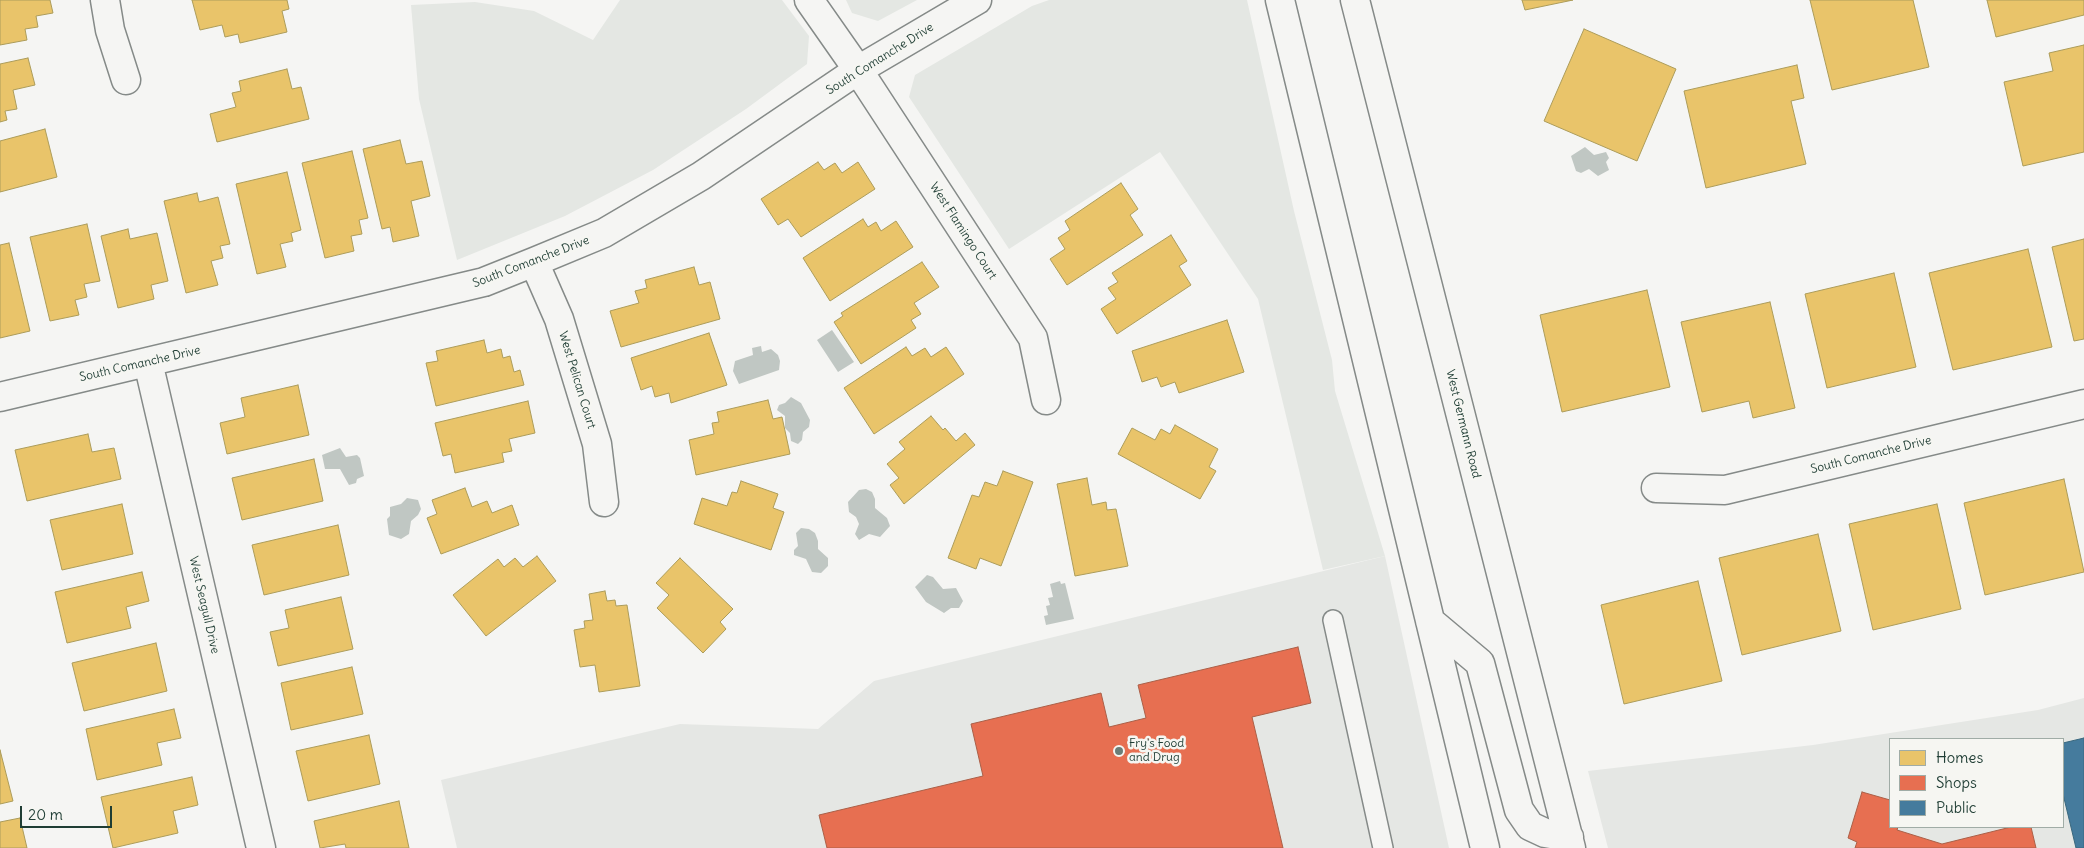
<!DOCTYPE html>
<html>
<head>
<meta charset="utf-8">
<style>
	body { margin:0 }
	#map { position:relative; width:2084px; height:848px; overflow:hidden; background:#f5f5f3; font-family:Delius,sans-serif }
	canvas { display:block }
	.legend { position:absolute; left:1889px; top:738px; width:175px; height:90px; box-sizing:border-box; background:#f6f6f2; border:1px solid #a0aca6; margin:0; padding:6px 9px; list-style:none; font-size:15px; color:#1f3d34 }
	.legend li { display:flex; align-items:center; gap:10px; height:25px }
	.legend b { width:25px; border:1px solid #a0aca6 }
	.scale { position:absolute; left:20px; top:806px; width:92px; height:22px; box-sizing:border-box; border:2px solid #1f3d34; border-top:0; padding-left:6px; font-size:15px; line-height:18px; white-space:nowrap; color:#1f3d34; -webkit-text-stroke:4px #f6f6f2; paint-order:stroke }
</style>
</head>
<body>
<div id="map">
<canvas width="2084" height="848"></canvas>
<ul class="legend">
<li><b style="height:14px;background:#e9c46a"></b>Homes</li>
<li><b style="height:14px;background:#e76f51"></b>Shops</li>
<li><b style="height:14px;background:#457b9d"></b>Public</li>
</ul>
<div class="scale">20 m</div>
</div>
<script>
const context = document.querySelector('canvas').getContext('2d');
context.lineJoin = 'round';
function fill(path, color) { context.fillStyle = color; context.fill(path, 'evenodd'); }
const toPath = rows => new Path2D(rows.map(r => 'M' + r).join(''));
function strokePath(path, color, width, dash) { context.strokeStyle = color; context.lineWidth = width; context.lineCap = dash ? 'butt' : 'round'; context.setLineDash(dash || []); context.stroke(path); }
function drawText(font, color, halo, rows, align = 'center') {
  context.font = font + ' Delius,sans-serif'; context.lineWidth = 5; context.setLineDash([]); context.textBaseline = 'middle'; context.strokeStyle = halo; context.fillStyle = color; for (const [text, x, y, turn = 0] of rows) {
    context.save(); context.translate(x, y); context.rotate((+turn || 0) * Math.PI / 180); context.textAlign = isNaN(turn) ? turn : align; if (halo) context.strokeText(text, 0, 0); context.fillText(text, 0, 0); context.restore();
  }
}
const built = toPath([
	[1385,556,1449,848,457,848,441,780,680,724,818,729,874,681],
	[2084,698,2084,848,1608,848,1588,771,1813,745,2038,710],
	[1890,739,2063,739,2063,827,1890,827]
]);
const green = toPath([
	[620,0,782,0,809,36,807,64,746,109,653,170,565,216,457,260,419,99,411,5,475,2,534,11,593,40],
	[846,0,917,0,878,21,852,13],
	[1049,0,1247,0,1294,211,1332,360,1335,391,1385,556,1323,570,1258,299,1160,152,1009,249,909,97,915,75,1032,6]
]);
const water = toPath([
	[1585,147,1594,155,1606,152,1609,158,1606,162,1609,170,1598,176,1589,169,1581,173,1576,171,1571,156],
	[832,330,854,362,838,372,817,340],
	[761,346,762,352,771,349,778,355,780,361,779,370,739,384,733,371,735,361,753,355,752,348],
	[791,397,801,403,810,420,809,427,803,432,802,440,798,444,791,441,790,433,785,428,785,416,777,410,779,405,785,403],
	[340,448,346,457,357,455,360,458,364,476,357,479,356,483,349,485,340,469,325,469,322,455],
	[866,489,872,492,875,499,875,508,887,518,890,526,880,537,869,534,859,540,855,534,859,524,856,517,849,512,848,502,859,490],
	[407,498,418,500,421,509,418,515,411,521,409,534,401,539,389,535,387,519,390,516,390,507,401,504],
	[801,528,809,529,815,533,818,541,818,549,828,558,828,566,821,573,812,572,806,559,794,555,794,550,798,546,796,533],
	[927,575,933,577,943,589,956,588,963,601,959,608,951,608,944,613,926,602,915,587],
	[1060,581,1061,584,1065,583,1074,619,1046,625,1044,616,1048,615,1046,606,1050,605,1048,598,1053,597,1050,584]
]);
const homes = toPath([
	[0,0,50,0,53,13,36,16,38,27,25,29,27,40,0,45,0,0],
	[192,0,287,0,289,9,282,11,287,32,240,43,238,34,225,37,222,25,200,30,192,0],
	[1522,0,1573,0,1525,10,1522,0],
	[1810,0,1913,0,1929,67,1832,90,1810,0],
	[1987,0,2084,0,2084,15,1996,37,1987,0],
	[1584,29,1676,69,1637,161,1544,121,1584,29],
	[2084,45,2084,152,2023,166,2004,82,2053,71,2049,53,2084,45],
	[28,58,35,85,13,90,17,109,5,111,7,120,0,122,0,64,28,58],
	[1797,65,1804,98,1791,101,1806,164,1706,188,1684,91,1797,65],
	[287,69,292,89,301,87,309,119,217,142,210,114,236,107,232,93,241,91,239,81,287,69],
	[45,129,57,177,0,192,0,141,45,129],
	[400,140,406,164,422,161,430,196,411,201,419,236,393,242,390,227,382,229,363,149,400,140],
	[352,151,368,218,359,220,362,234,351,236,354,251,325,258,302,163,352,151],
	[818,162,824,170,835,163,842,173,858,162,875,189,801,237,788,219,778,225,761,199,818,162],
	[287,172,301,230,291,233,293,241,280,244,286,267,257,274,236,184,287,172],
	[1121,183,1138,209,1130,215,1143,235,1067,285,1050,259,1065,249,1058,238,1070,230,1065,221,1121,183],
	[197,193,199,202,218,197,230,244,220,246,223,258,211,261,218,285,186,293,164,201,197,193],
	[863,219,868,227,876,222,881,231,896,221,913,247,830,301,803,258,863,219],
	[87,224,100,281,84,284,87,297,75,300,79,315,50,321,30,237,87,224],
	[128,229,130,239,157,233,168,281,151,285,154,299,118,308,101,236,128,229],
	[1171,235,1187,261,1179,266,1191,285,1117,334,1101,309,1116,299,1108,288,1118,282,1112,273,1171,235],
	[2084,239,2084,339,2074,341,2052,247,2084,239],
	[9,243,30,331,0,338,0,245,9,243],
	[2028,249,2052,347,1953,370,1929,273,2028,249],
	[922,262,939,287,914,303,921,314,911,320,916,328,861,364,834,322,843,316,841,313,922,262],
	[694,267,699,285,710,282,720,319,621,347,610,311,639,303,635,291,647,288,645,280,694,267],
	[1894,273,1916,367,1827,388,1805,294,1894,273],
	[1647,290,1670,387,1562,412,1540,315,1647,290],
	[1770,302,1795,408,1753,418,1749,401,1702,412,1681,322,1770,302],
	[1227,320,1244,372,1179,393,1175,382,1161,387,1157,377,1142,382,1132,351,1227,320],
	[709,333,727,385,671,403,669,393,655,397,652,386,641,390,631,358,709,333],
	[484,340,487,353,501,349,503,358,510,356,514,372,520,370,524,385,436,406,426,363,438,361,436,351,484,340],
	[906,347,912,356,925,348,931,357,946,347,964,374,874,434,844,388,906,347],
	[298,385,309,435,227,454,220,423,245,417,241,398,298,385],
	[768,400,773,419,782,417,790,454,696,475,689,440,714,434,712,423,719,422,717,412,768,400],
	[528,401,535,433,509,439,512,451,502,453,504,462,455,473,451,454,443,456,435,423,528,401],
	[931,416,943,430,945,428,956,441,965,433,975,445,904,504,890,485,899,478,887,464,905,449,899,442,931,416],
	[1175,425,1218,449,1209,467,1216,471,1200,499,1118,454,1132,428,1155,440,1161,429,1170,434,1175,425],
	[88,434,92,452,114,448,121,479,27,501,15,450,88,434],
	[314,459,323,501,242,520,232,478,314,459],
	[1003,471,1033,482,1001,566,980,558,976,569,948,558,972,495,979,497,985,482,997,486,1003,471],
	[1087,478,1092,505,1106,502,1107,510,1116,509,1128,566,1075,576,1057,484,1087,478],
	[2064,479,2084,572,1985,595,1964,503,2064,479],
	[741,481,778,494,773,508,784,512,771,550,694,524,702,498,727,506,732,492,737,493,741,481],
	[465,488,472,507,487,501,492,513,512,505,519,525,441,554,427,518,437,514,432,500,465,488],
	[122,504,133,554,62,570,50,520,122,504],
	[1937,504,1961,609,1873,630,1849,524,1937,504],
	[338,525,349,575,264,595,252,545,338,525],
	[1818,534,1841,631,1742,655,1719,558,1818,534],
	[537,556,556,581,486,636,453,595,498,559,504,567,515,558,523,567,537,556],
	[680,558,733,609,720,622,726,629,703,653,657,608,669,595,656,583,680,558],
	[142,572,149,601,126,607,131,628,67,643,55,592,142,572],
	[1698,581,1722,681,1624,704,1601,605,1698,581],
	[605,591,607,601,615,600,616,606,627,605,640,686,599,692,595,665,580,667,574,630,585,628,584,621,593,620,589,594,605,591],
	[341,597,353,649,278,666,270,632,289,628,285,610,341,597],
	[156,643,167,691,84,711,72,663,156,643],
	[352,667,363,714,291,730,281,683,352,667],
	[174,709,181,738,157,743,162,765,97,780,86,729,174,709],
	[369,735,380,784,308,801,296,751,369,735],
	[0,750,13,801,0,804,0,750],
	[192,777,198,805,173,811,178,833,113,848,101,797,192,777],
	[399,801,409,848,346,848,345,844,320,848,314,821,399,801],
	[20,818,27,848,0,848,0,822,20,818]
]);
const shops = toPath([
	[1298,647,1311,703,1252,717,1283,848,827,848,819,815,983,776,971,724,1101,693,1109,727,1146,718,1138,685,1298,647],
	[1862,792,1890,800,1890,827,1898,827,1897,830,1942,844,2011,827,2031,827,2036,848,1855,848,1857,842,1848,838,1862,792]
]);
const public = toPath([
	[2084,738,2084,848,2076,848,2063,794,2063,743,2084,738]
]);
const service = toPath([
	[1333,620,1383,848]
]);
const minor = toPath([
	[105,0,110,30,126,80],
	[809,0,858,70,1033,338,1046,400],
	[534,262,559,319,597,444,604,502],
	[148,362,261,848],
	[0,397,484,282,534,262,604,233,701,176,858,70,977,0],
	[1656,488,1725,490,2084,404]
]);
const secondary = toPath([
	[1280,0,1485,848],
	[1355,0,1571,848],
	[1430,621,1480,663,1519,810,1530,826,1545,833,1569,837]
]);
const markers = [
	[1119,751,5,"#6a7d77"]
];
const streetNames = [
	["South Comanche Drive",880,59,-32],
	["West Flamingo Court",963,231,57],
	["South Comanche Drive",531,262,-21],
	["South Comanche Drive",140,364,-13],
	["West Pelican Court",577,380,73],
	["West Germann Road",1463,424,76],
	["South Comanche Drive",1871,455,-14],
	["West Seagull Drive",204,605,77]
];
const poiNames = [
	["Fry's Food",1129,744],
	["and Drug",1129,758]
];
fill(built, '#e5e7e4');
fill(green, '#e4e7e3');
fill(water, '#c0c7c3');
fill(homes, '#e9c46a');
strokePath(homes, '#ac9c5a', 1);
fill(shops, '#e76f51');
strokePath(shops, '#ab6048', 1);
fill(public, '#457b9d');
strokePath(public, '#3a687e', 1);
strokePath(service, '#858a88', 22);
strokePath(minor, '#858a88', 31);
strokePath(secondary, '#858a88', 31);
strokePath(service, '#f5f5f3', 19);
strokePath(minor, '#f5f5f3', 28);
strokePath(secondary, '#f5f5f3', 28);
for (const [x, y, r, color] of markers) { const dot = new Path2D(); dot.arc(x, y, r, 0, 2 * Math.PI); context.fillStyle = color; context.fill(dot); strokePath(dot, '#f6f6f2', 2); }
drawText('12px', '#1f3d34', '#f6f6f2', streetNames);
drawText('12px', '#1f3d34', '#f6f6f2', poiNames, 'left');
</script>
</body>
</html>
